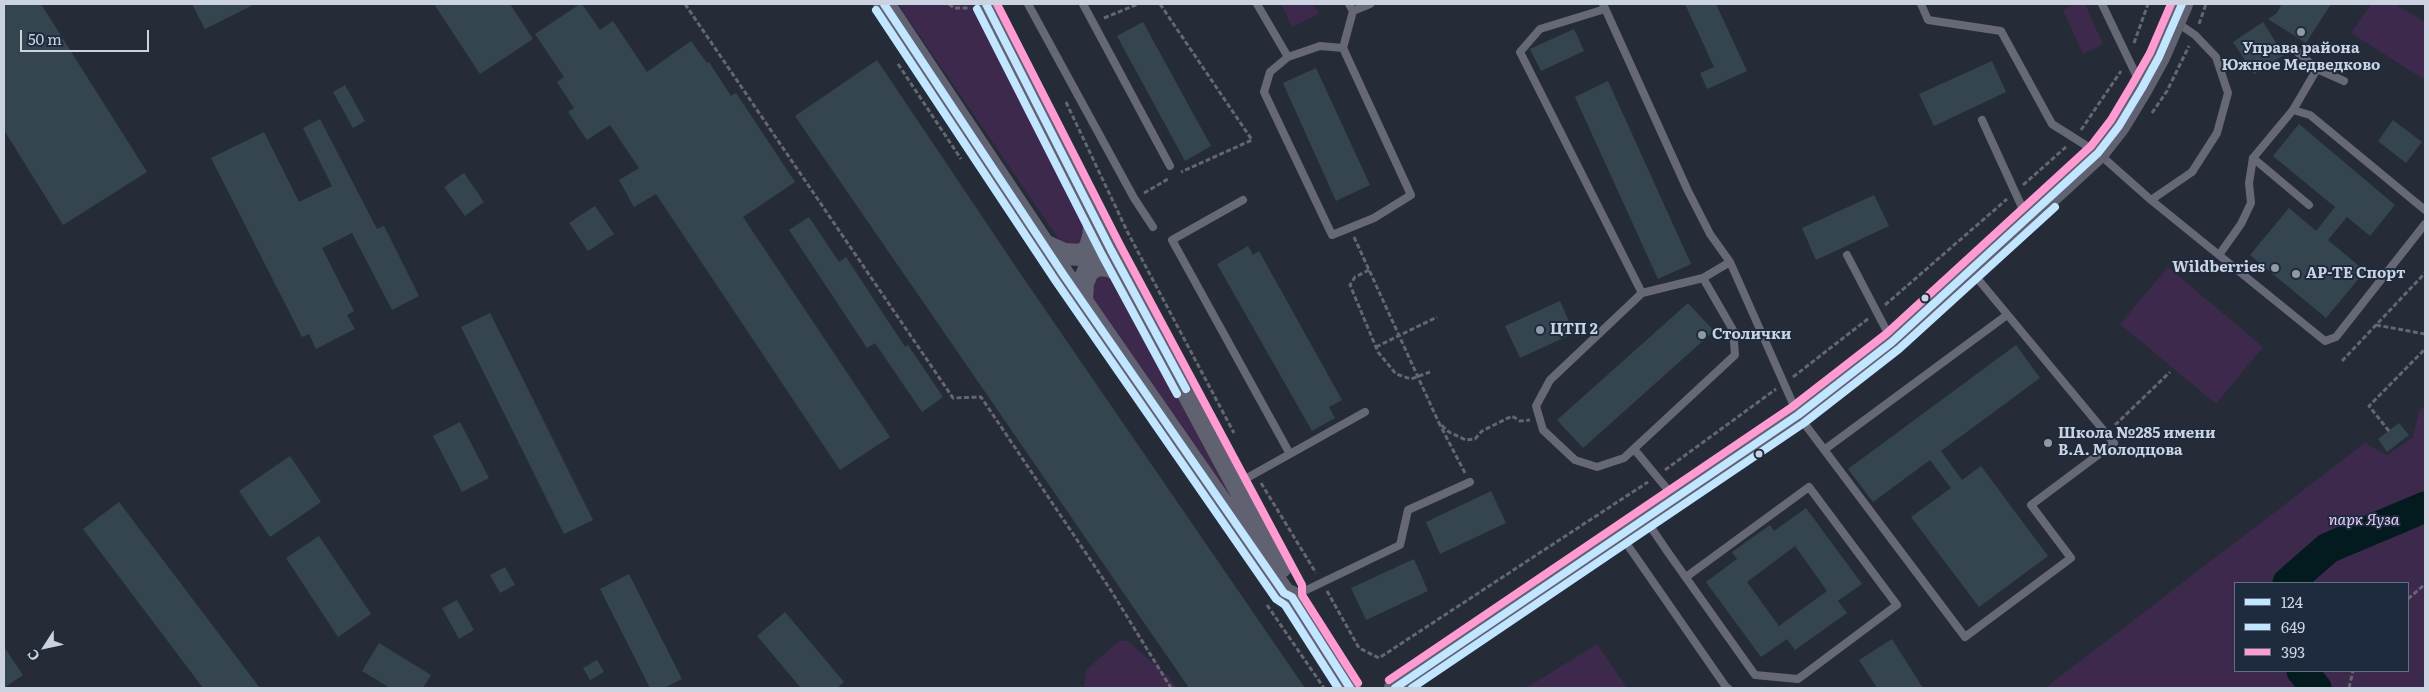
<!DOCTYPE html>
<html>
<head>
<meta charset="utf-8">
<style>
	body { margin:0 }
	#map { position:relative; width:2429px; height:692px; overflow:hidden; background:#252c37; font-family:Literata,serif }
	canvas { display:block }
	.frame { position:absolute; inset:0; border:5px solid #cbd3e0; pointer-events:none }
	.legend { position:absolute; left:2234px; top:582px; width:175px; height:90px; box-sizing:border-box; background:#1e2a3e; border:1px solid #636e7f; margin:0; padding:6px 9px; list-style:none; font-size:15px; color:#cbd3e0 }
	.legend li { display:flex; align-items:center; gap:10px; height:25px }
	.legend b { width:25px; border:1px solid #636e7f }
	.north { position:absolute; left:20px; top:622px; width:50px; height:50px; -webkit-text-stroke:4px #1e2a3e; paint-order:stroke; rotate:235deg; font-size:14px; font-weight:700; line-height:20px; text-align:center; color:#cbd3e0 }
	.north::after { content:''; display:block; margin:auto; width:18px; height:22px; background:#cbd3e0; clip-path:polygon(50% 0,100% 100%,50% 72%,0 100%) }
	.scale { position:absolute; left:20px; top:30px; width:129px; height:22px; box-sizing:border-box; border:2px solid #cbd3e0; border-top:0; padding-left:6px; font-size:15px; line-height:18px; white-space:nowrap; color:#cbd3e0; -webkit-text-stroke:4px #1e2a3e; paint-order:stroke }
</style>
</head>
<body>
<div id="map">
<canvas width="2429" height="692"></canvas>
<div class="frame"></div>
<ul class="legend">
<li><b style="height:6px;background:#c2e6ff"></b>124</li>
<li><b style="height:6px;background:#c2e6ff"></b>649</li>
<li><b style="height:6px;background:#ff9ad2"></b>393</li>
</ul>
<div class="north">С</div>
<div class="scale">50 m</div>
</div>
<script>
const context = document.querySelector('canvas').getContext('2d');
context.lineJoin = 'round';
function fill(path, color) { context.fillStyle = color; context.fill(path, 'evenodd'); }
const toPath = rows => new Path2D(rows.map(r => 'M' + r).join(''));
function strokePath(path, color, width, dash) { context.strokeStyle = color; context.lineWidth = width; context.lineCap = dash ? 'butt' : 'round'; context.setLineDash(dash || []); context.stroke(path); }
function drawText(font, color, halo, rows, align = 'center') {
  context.font = font + ' Literata,serif'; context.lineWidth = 4; context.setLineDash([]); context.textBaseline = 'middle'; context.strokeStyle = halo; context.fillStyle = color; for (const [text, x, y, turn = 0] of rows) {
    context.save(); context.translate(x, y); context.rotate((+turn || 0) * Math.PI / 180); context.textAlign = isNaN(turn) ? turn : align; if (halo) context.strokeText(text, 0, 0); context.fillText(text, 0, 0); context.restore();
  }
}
const green = toPath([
	[898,4,977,4,1090,221,1085,242,1073,247,1060,241],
	[1281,4,1314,4,1319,14,1292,27],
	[2075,4,2085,4,2103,44,2083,54,2063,10],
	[2371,4,2399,4,2398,6,2425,22,2425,80,2351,33],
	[2168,267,2263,347,2216,404,2120,324],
	[1111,273,1246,524,1089,294,1092,279],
	[2425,406,2425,688,2045,688,2365,443,2387,455,2413,437,2419,411],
	[2408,583,2408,671,2235,671,2235,583],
	[1119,641,1128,641,1169,677,1177,688,1084,688,1086,670],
	[1597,644,1627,688,1526,688]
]);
const river = toPath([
	[2288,583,2328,548,2425,507],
	[2302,671,2316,688]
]);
const building = toPath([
	[4,4,41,4,147,172,63,225,4,130],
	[192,4,255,4,205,29],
	[434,4,510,4,533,39,480,74],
	[580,4,582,4,600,30,613,21,647,72,691,41,707,63,709,62,731,96,736,93,795,182,743,217,890,437,840,470,656,194,634,207,619,180,639,168,610,125,587,140,568,112,574,108,557,82,564,77,535,34],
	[1685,4,1716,4,1747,71,1707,89,1700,73,1714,67],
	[2282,4,2331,4,2306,43,2268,19,2276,14],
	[1143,22,1211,146,1185,161,1117,36],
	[2263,22,2284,55,2254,74,2233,42],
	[1574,29,1584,51,1541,71,1530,49],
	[877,60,1022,276,1305,688,1189,688,795,116],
	[1992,61,2006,92,1934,126,1919,94],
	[1316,68,1370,185,1336,201,1283,83],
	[1608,81,1691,264,1658,279,1575,97],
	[345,85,365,121,353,128,333,92],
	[320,119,377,229,384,226,419,296,392,310,352,233,322,248,354,311,347,315,355,329,316,349,309,334,302,337,211,158,264,132,299,202,332,186,303,128],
	[2393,120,2422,142,2406,163,2378,141],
	[2299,124,2395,205,2370,236,2347,217,2328,240,2365,271,2326,318,2250,255,2289,208,2316,231,2335,207,2273,156],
	[464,173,484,202,465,216,444,187],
	[1874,195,1889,226,1816,260,1802,228],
	[595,206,614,234,588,251,569,223],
	[809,217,839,262,846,257,905,347,908,345,943,397,922,412,875,343,867,348,789,230],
	[1248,246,1253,255,1259,251,1342,400,1329,407,1335,418,1312,431,1217,264],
	[1560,301,1574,333,1520,358,1505,326],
	[1688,303,1714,331,1583,448,1557,420],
	[490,313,593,520,564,534,461,327],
	[2016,345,2040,378,1941,451,1962,480,1981,466,2048,556,1979,607,1911,517,1951,488,1930,460,1873,502,1848,469],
	[460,422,489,478,462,492,433,436],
	[2399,423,2409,435,2387,452,2378,439],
	[290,456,321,502,270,537,239,491],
	[1491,491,1506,523,1440,554,1426,522],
	[119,502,260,688,203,688,83,529],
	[1806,508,1862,584,1838,601,1847,613,1795,650,1787,639,1761,657,1706,582,1737,559,1732,552,1770,525,1774,531],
	[1795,546,1827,591,1779,626,1747,582],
	[319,536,371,614,338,637,286,558],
	[1414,559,1428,591,1366,620,1351,588],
	[505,567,515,585,500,593,490,575],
	[629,574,682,679,664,688,650,688,600,589],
	[457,600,474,630,459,639,442,608],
	[785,612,844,682,837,688,801,688,757,636],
	[1892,639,1923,688,1877,688,1859,660],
	[379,643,431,675,423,688,390,688,362,671],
	[4,647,23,675,4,688],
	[597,660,604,672,590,680,583,668]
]);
const path = toPath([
	[685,4,953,398,981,397,1110,589,1171,688],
	[949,4,954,8,968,8],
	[1160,4,1252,140,1181,172],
	[1104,18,1138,4],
	[2199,24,2206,4],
	[2134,43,2148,4],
	[898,64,961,159],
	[1066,102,1128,233,1234,433],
	[2152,113,2167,91,2189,46],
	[2081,130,2121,71],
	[2023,185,2067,146],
	[1144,193,1168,179],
	[1354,237,1439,423],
	[1369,270,1355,277,1350,285,1378,352,1396,374,1411,379,1430,372],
	[1885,305,2007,199],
	[2376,325,2425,334],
	[1376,347,1437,317],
	[2342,361,2425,273],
	[1793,377,1869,318],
	[2115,425,2170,372],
	[2389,431,2369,406,2425,349],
	[1665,470,1776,389],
	[1465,473,1439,423,1449,432,1466,440,1475,439,1482,431,1512,416,1520,421,1530,420],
	[1261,483,1316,573],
	[1327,591,1359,648,1379,658,1648,482],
	[2408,599,2425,584],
	[1267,605,1324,688],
	[2349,688,2353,671]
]);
const lane = toPath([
	[1028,4,1134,198,1153,227],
	[1083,4,1170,166],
	[1257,4,1288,57],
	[1349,4,1353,11,1370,4],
	[1603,4,1688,191,1710,234,1730,262,1798,415,1965,637,2071,558,2031,505,2114,443,1972,272],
	[1921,4,1928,20,2001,31,2052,124,2098,153,2151,200,2325,341,2336,337,2425,224],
	[2102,4,2140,83],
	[1605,9,1540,29,1520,52,1642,293,1550,380,1536,406,1543,430,1575,460,1597,467,1624,458,1735,355,1733,330,1703,278,1730,262],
	[1320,46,1343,48,1411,195,1374,218,1332,235,1264,92,1270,72,1288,57,1320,46],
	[1343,48,1353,11],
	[2296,51,2317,69],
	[2293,110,2317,69,2344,81],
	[1982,120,2026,216],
	[1243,200,1172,240,1290,454],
	[2151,200,2192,172,2217,133,2228,93,2216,57,2195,35,2176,22],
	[2309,205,2253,158,2293,110,2310,115,2425,210],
	[1847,255,1892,341],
	[2219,255,2241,224,2251,203,2249,183,2253,158],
	[1642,293,1703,278],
	[1634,449,1673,496],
	[1824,450,2007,315],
	[1238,483,1365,412],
	[1646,520,1667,551,1755,675,1798,679,1897,605,1809,487,1686,577],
	[1622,537,1726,687,1728,688],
	[1294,596,1400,545,1408,510,1470,482]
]);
const secondary = toPath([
	[884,4,1063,274,1284,593,1292,597,1350,688],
	[986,4,1111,250,1281,567],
	[1044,245,1064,254,1080,255,1089,250,1093,237,1095,219],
	[1082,301,1083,283,1088,271,1097,265,1109,266,1122,272],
	[1395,688,1798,415,1892,342,2098,153,2119,126,2142,88,2159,57,2182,4]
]);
const bus1 = toPath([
	[884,4,1063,274,1284,593,1292,597,1350,688],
	[986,4,1111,250,1186,389],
	[1395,688,1798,415,1892,342,2098,153,2119,126,2142,88,2159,57,2182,4]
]);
const bus2 = toPath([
	[977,9,1102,255,1177,394],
	[876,10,1055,280,1276,599,1285,605,1338,688],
	[1412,688,1804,423,1899,349,2055,207]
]);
const bus3 = toPath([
	[997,4,1120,245,1302,585,1302,595,1358,683],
	[1389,680,1792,407,1886,334,2091,146,2111,120,2133,83,2150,53,2171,4]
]);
const markers = [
	[2301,32,5,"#9199a5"],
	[2275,268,5,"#9199a5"],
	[2296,274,5,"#9199a5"],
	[1925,298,4.5,"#cbd3e0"],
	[1540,330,5,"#9199a5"],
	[1702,335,5,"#9199a5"],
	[2048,443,5,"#9199a5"],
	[1759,454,4.5,"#cbd3e0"]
];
const poiNames = [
	["Управа района",2301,49,"center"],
	["Южное Медведково",2301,66,"center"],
	["Wildberries",2265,268,"right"],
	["АР-ТЕ Спорт",2306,274],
	["ЦТП 2",1550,330],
	["Столички",1712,335],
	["Школа №285 имени",2058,434],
	["В.А. Молодцова",2058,451]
];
const parkNames = [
	["парк Яуза",2364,521]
];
fill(green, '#3d294c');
strokePath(river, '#031b1f', 31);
fill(building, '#344550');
strokePath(path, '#646672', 3, [5, 2.5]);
strokePath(lane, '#676876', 8);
strokePath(secondary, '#606271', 22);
strokePath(bus1, '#c2e6ff', 8);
strokePath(bus2, '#c2e6ff', 8);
strokePath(bus3, '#ff9ad2', 8);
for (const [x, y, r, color] of markers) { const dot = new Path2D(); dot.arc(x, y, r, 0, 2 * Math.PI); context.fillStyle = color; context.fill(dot); strokePath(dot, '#1e2a3e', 2); }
drawText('bold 15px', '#cbd3e0', '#1e2a3e', poiNames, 'left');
drawText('italic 15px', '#e9cdfb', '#1e2a3e', parkNames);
</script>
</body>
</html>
